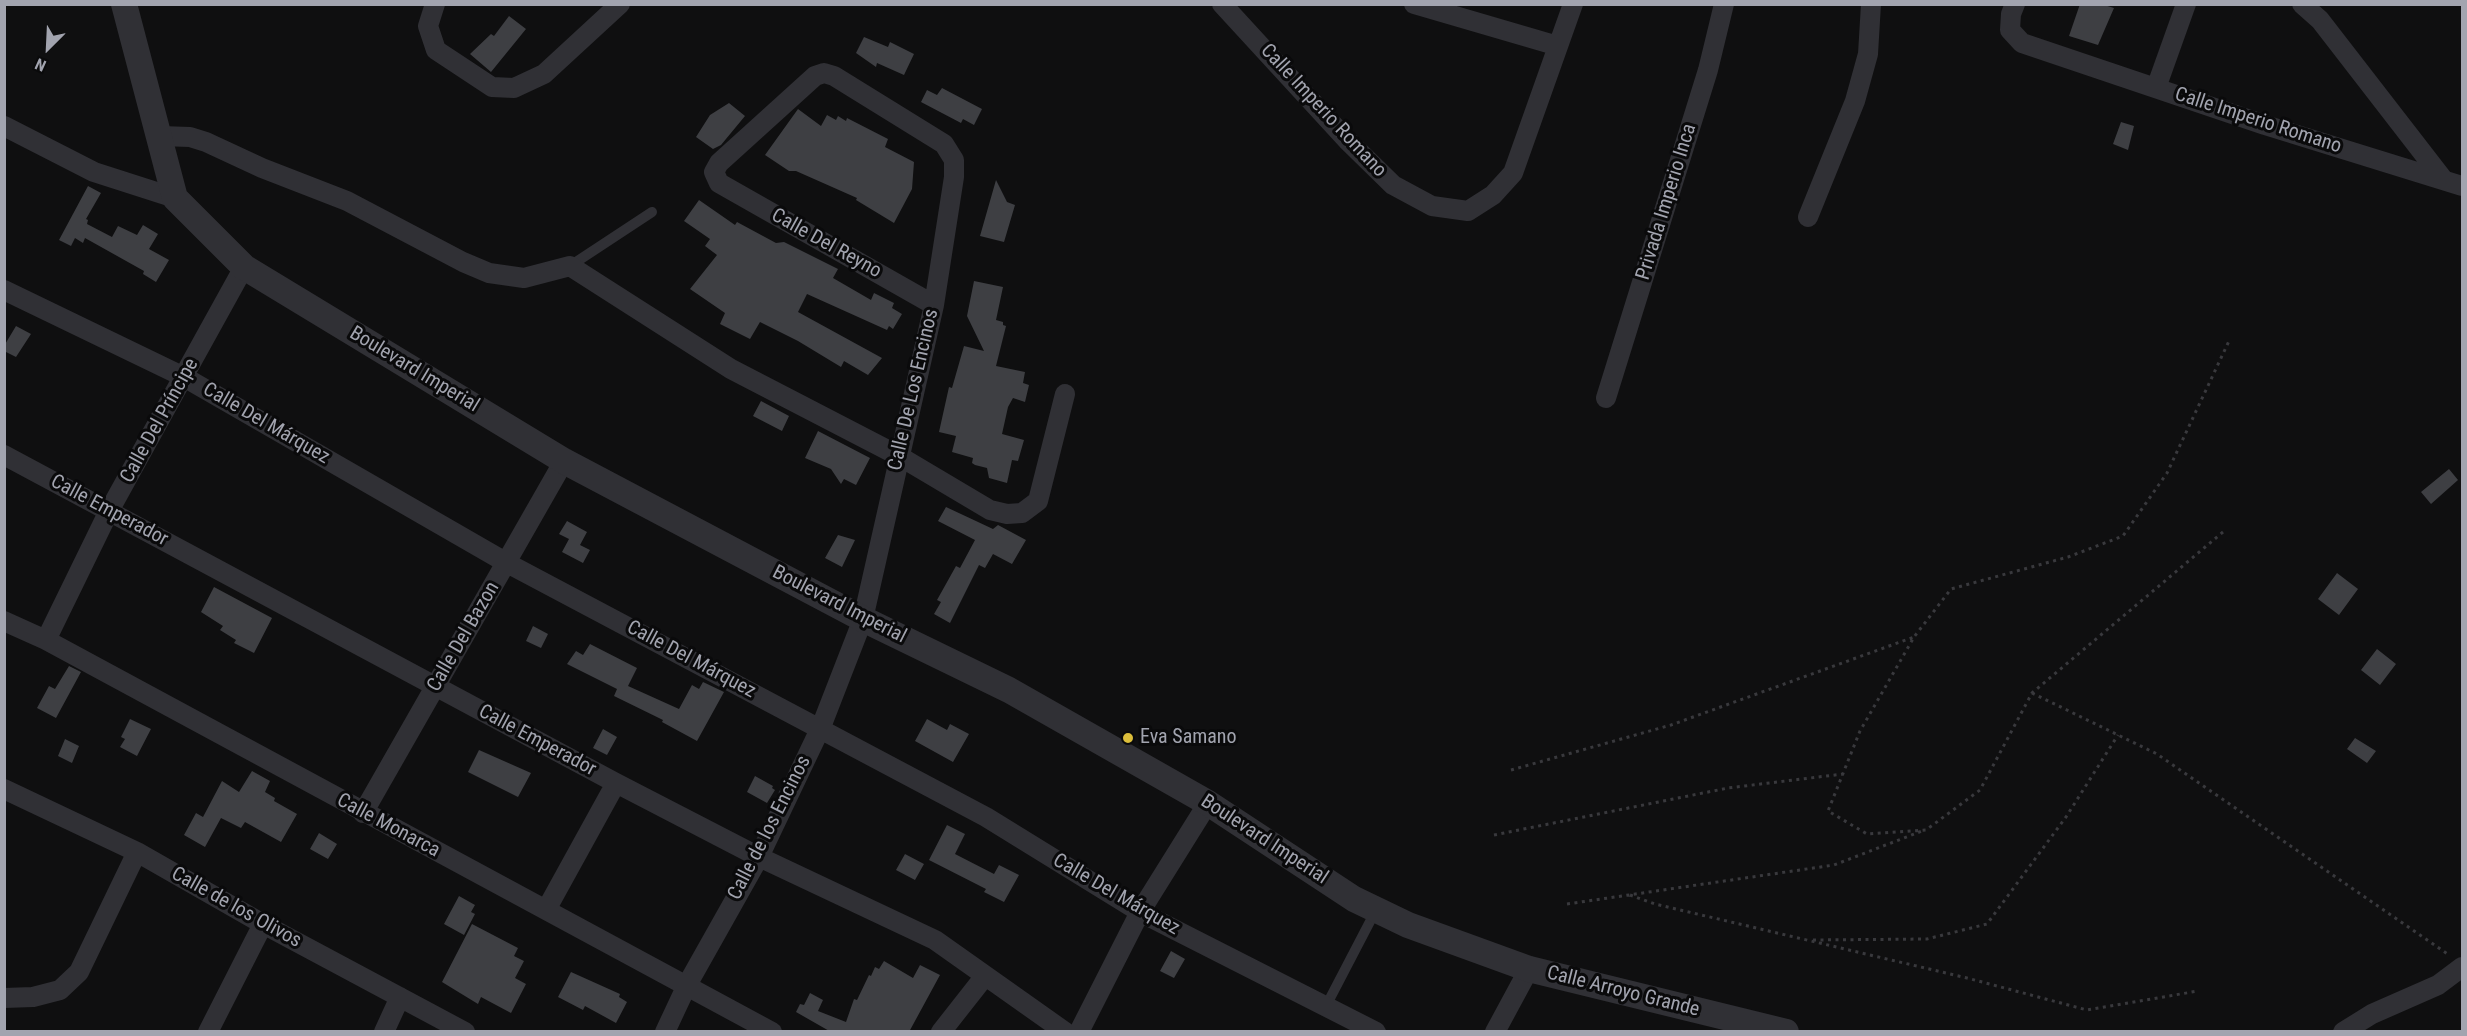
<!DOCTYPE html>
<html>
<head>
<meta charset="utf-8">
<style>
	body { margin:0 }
	#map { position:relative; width:2467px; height:1036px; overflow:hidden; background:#0f0f10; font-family:"Roboto Condensed",sans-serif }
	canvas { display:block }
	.frame { position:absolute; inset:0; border:6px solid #a2a4af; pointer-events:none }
	.north { position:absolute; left:18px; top:18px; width:60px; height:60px; -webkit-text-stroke:4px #0a0a0b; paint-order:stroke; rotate:204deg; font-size:16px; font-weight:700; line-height:24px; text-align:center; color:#a2a4af }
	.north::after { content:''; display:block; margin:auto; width:21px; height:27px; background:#a2a4af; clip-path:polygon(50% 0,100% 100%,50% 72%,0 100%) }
</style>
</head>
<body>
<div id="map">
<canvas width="2467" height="1036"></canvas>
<div class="frame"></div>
<div class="north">N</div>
</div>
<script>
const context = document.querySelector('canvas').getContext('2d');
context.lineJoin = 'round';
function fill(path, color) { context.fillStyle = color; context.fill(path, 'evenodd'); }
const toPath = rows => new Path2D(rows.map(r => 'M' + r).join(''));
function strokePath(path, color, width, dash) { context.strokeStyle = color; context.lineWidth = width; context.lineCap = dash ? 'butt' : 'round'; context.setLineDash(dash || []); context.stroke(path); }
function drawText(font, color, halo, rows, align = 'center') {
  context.font = font + ' "Roboto Condensed",sans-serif'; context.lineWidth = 6; context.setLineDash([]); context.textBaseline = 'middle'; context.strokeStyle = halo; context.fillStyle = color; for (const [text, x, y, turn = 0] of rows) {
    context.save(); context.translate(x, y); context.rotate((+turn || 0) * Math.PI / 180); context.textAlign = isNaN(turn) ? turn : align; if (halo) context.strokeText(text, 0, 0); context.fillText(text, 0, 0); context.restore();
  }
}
const building = toPath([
	[2080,4,2101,4,2114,8,2098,45,2069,36],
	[509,16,526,29,491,72,470,54,491,34,494,36],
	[864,37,888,47,890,42,914,54,904,75,877,63,876,67,856,53],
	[942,88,982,109,974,125,963,119,961,123,921,102,927,90,937,95],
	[729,103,745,116,721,145,713,149,696,137,710,115],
	[798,109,821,126,827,115,836,120,838,116,846,121,847,118,888,139,885,147,914,162,912,189,894,223,856,200,857,198,796,171,789,171,765,155],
	[2121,122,2134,126,2128,150,2113,144],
	[996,180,1007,202,1015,205,1004,242,980,236],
	[88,186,101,193,86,219,88,220,87,224,112,237,118,226,137,235,143,225,158,234,149,249,169,260,156,282,143,274,144,271,85,238,83,243,75,238,71,246,59,240],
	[699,200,735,225,737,222,776,243,784,242,838,269,833,278,871,300,874,293,894,303,892,308,902,314,893,329,889,326,887,330,807,294,798,312,882,358,868,375,844,361,841,367,798,341,760,322,750,339,720,324,725,313,690,289,717,255,705,246,710,239,684,221],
	[974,281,1003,287,996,320,1003,322,1003,325,1006,326,996,366,1025,372,1023,383,1029,385,1025,402,1013,398,1008,407,1002,434,1024,440,1018,461,1012,460,1007,483,989,478,987,468,975,465,972,463,973,458,952,452,956,436,939,432,949,387,952,388,964,346,984,351,967,316],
	[16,326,31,334,16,357,4,351,4,346],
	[761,401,789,416,782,431,753,416],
	[818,431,870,458,856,485,844,479,841,484,831,469,805,458],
	[2449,469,2458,480,2431,504,2421,492],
	[946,507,993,529,998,525,1026,540,1012,564,993,554,985,568,979,565,950,623,934,614,941,602,937,600,956,566,960,568,975,540,938,521],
	[567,521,587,532,580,545,590,550,583,563,562,552,569,539,559,534],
	[838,535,855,540,842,567,825,558],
	[2337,573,2358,589,2339,615,2318,599],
	[214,587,272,618,254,653,234,643,236,640,220,630,223,626,201,612],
	[533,626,548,634,541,648,526,641],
	[590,644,637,668,628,686,679,709,692,685,699,689,703,682,724,692,697,741,662,722,663,720,614,696,617,689,567,664,576,651,583,655],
	[2377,649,2396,664,2380,685,2361,670],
	[69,666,81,672,56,718,37,708,49,686,55,689],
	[130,719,151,729,137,756,120,747,125,739,121,737],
	[927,719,947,730,950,724,969,734,953,762,915,741],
	[603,729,617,737,607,755,593,748],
	[2355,738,2376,751,2367,763,2347,749],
	[65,739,79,746,72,763,58,756],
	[479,750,531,773,518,797,468,772],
	[252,771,270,781,265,792,275,798,274,801,297,814,281,842,245,822,241,828,221,818,205,847,184,835,196,813,203,817,222,781,239,792],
	[755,776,773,786,772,788,775,790,767,803,747,792],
	[947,825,965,834,955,854,994,874,999,865,1019,875,1004,902,984,892,986,889,929,860],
	[319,833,337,844,328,859,310,849],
	[905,854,924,864,915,880,896,870],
	[459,896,475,905,471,912,475,914,464,935,444,924],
	[472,924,518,948,514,956,524,961,515,978,526,984,511,1013,481,997,478,1004,442,982],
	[1171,951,1185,959,1174,978,1160,971],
	[884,961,913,978,920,965,940,975,909,1032,831,1032,796,1012,800,1004,804,1005,810,993,823,1000,818,1011,846,1022,854,999,857,1000,869,975,871,976,875,967,879,969],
	[571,972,620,994,619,997,627,1002,616,1023,585,1006,583,1010,558,997]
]);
const path = toPath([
	[2223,532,2032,693,1980,790,1926,830,1867,834,1828,811,1860,731,1914,637,1951,589,2068,557,2123,536,2167,473,2229,341],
	[2032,693,2157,754,2449,955],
	[1511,770,1671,725,1914,637],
	[1494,835,1728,788,1843,774],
	[1630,895,1655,904,1967,978,2087,1010,2198,991],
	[1567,904,1834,865,1922,831],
	[1813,940,1927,939,1987,924,2066,817,2118,735]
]);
const service = toPath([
	[570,266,652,212],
	[1326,1006,1376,910]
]);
const minor = toPath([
	[435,4,428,26,436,50,492,87,514,88,544,74,620,4],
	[1222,4,1347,140,1393,185,1432,206,1468,211,1493,195,1513,173,1573,4],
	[1414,4,1558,46],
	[2015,4,2011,14,2010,30,2022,43,2265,125,2462,186],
	[2302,4,2320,20,2443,179],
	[2156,88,2186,4],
	[4,126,94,172,175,198],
	[160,136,190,137,206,142,262,168,347,201,463,262,489,273,524,278,570,266,731,369,899,456,990,510,1007,514,1022,513,1038,501,1065,394],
	[1808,217,1855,101,1868,54,1871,4],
	[4,290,184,377,507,563,986,817,1140,912,1376,1032],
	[1606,398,1708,70,1724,4],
	[4,455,616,783,759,857,935,940,1065,1032],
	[4,621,46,640,772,1032],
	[46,640,109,511,244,267],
	[4,789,137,852,263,924,465,1032],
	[363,813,564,461],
	[546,910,616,783],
	[4,998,33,997,60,990,79,972,137,852],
	[208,1032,263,924],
	[384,1032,400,997],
	[665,1032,687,985,759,857,821,727,863,619,934,305,954,177,954,160,944,144,834,76,824,73,815,76,719,163,714,172,719,183,934,305],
	[941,1032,985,976],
	[1079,1032,1140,912,1208,803],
	[1495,1032,1529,969],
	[2343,1032,2372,1014,2438,985,2462,967]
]);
const tertiary = toPath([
	[124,4,175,198,244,267,564,461,863,619,1009,690,1208,803,1354,899,1408,925,1529,969,1786,1032]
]);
const markers = [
	[1128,738,6,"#dcbe3b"]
];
const streetNames = [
	["Calle Imperio Romano",1323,111,47],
	["Calle Imperio Romano",2258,121,18],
	["Privada Imperio Inca",1667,202,-73],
	["Calle Del Reyno",826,244,29],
	["Boulevard Imperial",414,370,31],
	["Calle De Los Encinos",914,390,-77],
	["Calle Del Príncipe",160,421,-61],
	["Calle Del Márquez",266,424,30],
	["Calle Emperador",109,511,28],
	["Boulevard Imperial",839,605,27],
	["Calle Del Bazon",464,637,-60],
	["Calle Del Márquez",691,660,28],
	["Calle Emperador",537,741,28],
	["Calle Monarca",388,826,28],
	["Calle de los Encinos",770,828,-63],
	["Boulevard Imperial",1264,840,33],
	["Calle Del Márquez",1116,895,30],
	["Calle de los Olivos",236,908,29],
	["Calle Arroyo Grande",1623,992,14]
];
const poiNames = [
	["Eva Samano",1140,738]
];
fill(building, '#3e3f43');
strokePath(path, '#39393d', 3, [3, 4.5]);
strokePath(service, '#303035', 10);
strokePath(minor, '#303035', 20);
strokePath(tertiary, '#303035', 26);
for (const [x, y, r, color] of markers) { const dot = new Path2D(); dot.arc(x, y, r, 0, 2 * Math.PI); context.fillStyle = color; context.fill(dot); strokePath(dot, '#0a0a0b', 2); }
drawText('20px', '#a2a4af', '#0a0a0b', streetNames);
drawText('20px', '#a2a4af', '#0a0a0b', poiNames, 'left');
</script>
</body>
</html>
